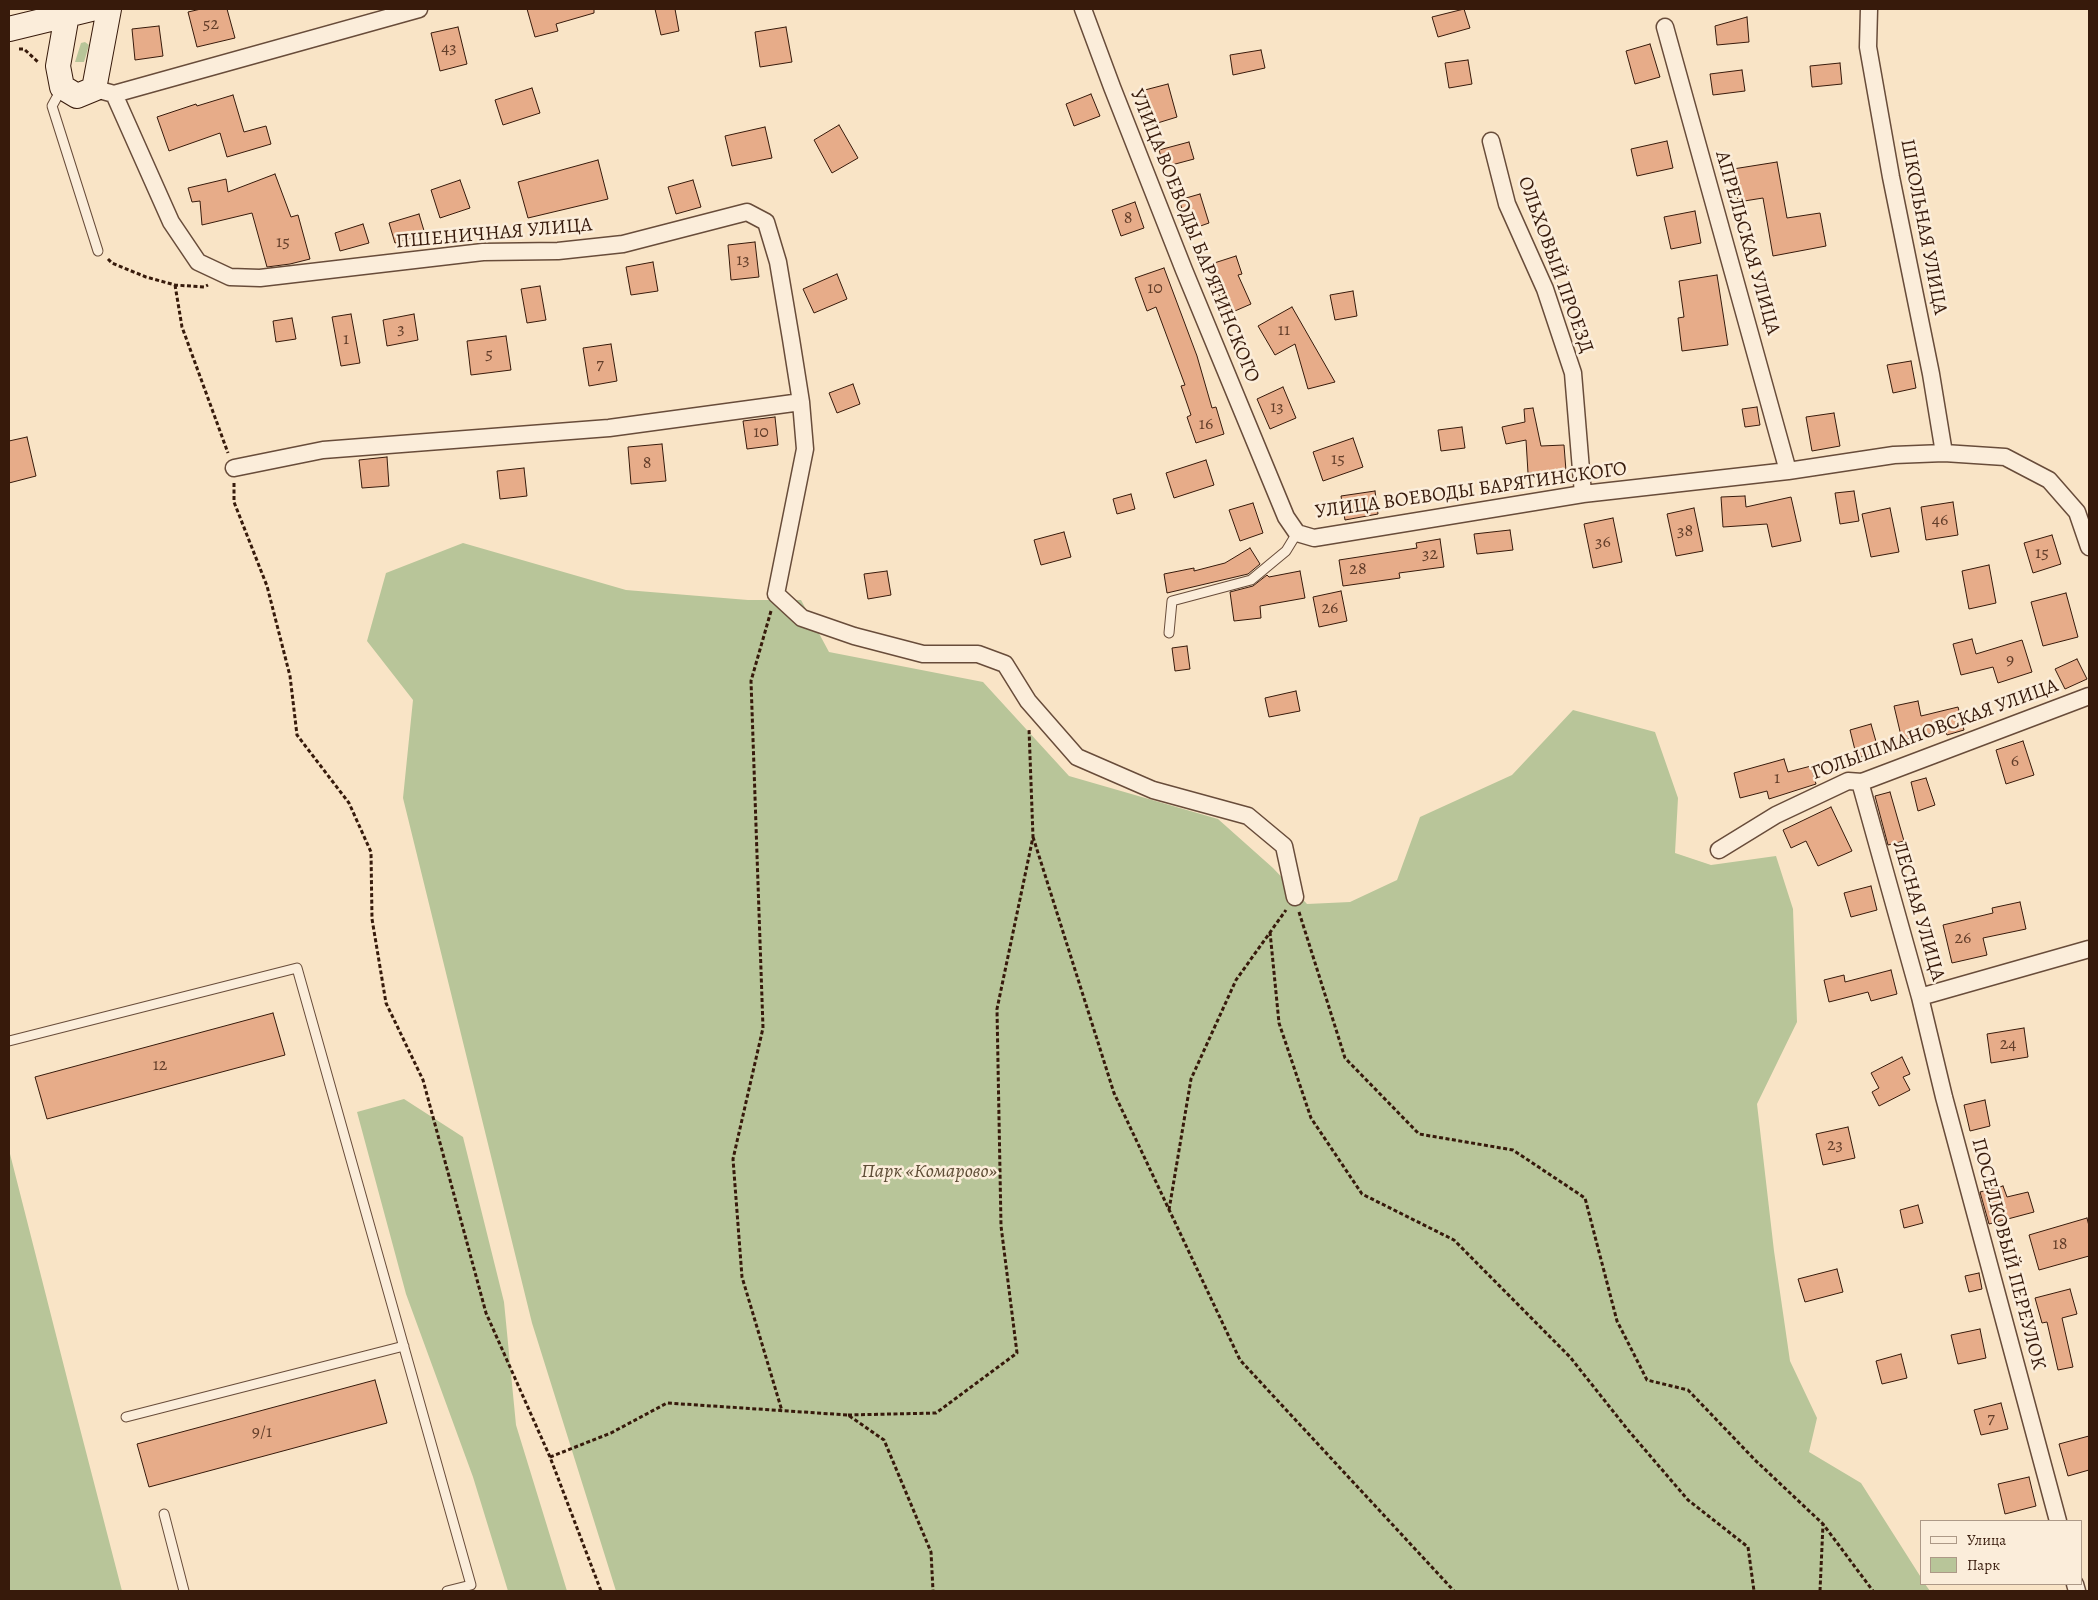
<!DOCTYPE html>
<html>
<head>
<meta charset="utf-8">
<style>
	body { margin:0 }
	#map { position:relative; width:2098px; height:1600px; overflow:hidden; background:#f9e4c6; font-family:Alegreya,serif }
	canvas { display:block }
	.frame { position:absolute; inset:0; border:10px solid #371a0b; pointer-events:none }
	.legend { position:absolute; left:1920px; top:1520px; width:162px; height:65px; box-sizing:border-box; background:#fbedda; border:1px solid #ad9987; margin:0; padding:6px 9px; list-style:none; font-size:15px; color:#371a0b }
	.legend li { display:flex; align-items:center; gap:10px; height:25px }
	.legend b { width:25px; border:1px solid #ad9987 }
</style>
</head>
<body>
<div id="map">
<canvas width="2098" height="1600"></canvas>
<div class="frame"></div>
<ul class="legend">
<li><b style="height:6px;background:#fbedda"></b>Улица</li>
<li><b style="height:14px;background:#b8c599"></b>Парк</li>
</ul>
</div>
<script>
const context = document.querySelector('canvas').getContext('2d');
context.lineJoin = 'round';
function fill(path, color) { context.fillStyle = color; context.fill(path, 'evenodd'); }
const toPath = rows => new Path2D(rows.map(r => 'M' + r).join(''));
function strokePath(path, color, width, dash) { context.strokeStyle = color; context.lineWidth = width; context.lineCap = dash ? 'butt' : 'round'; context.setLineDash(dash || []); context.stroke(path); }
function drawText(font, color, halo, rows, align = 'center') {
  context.font = font + ' Alegreya,serif'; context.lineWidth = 5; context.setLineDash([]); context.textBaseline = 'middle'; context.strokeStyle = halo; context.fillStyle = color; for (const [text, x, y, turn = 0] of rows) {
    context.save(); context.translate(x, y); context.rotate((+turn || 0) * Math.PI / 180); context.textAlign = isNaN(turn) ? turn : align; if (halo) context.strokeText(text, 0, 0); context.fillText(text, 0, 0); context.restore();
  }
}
const green = toPath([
	[85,42,89,45,84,62,75,62,81,43],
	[463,543,626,590,748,600,801,600,829,652,983,682,1069,776,1218,819,1273,868,1307,904,1350,902,1397,880,1420,817,1512,775,1573,710,1655,732,1678,798,1675,853,1711,865,1776,856,1793,909,1797,1022,1757,1104,1774,1251,1790,1361,1817,1418,1809,1452,1861,1483,1922,1579,1922,1584,1925,1584,1930,1591,616,1591,532,1323,403,798,413,700,367,641,386,573],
	[404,1099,463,1137,504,1302,516,1425,567,1591,508,1591,473,1477,406,1294,357,1112],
	[9,1150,70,1390,122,1591,9,1591]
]);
const building = toPath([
	[201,9,227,9,235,38,197,47,188,12,201,9],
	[527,9,594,9,594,13,556,24,558,31,535,37,527,9],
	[655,9,675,9,679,31,661,35,655,9],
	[1464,9,1470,28,1438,37,1432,17,1464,9],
	[1747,17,1749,42,1717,45,1715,26,1747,17],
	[159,26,163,56,135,60,132,29,159,26],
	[458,27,467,64,440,71,431,33,458,27],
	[786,27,792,62,760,67,755,32,786,27],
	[1650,44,1660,77,1635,84,1626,51,1650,44],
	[1261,50,1265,68,1233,75,1230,55,1261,50],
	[1468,60,1472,84,1449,88,1445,63,1468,60],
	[1840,63,1842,84,1812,87,1810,66,1840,63],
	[1742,70,1745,91,1713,95,1710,74,1742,70],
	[1168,84,1177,117,1151,125,1141,91,1168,84],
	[532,88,540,113,503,125,495,100,532,88],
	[1091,94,1100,116,1074,126,1066,104,1091,94],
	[233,95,244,132,266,126,271,144,227,157,220,133,169,151,157,117,196,104,197,106,233,95],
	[839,125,858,158,832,173,814,140,839,125],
	[765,127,772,158,732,166,725,136,765,127],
	[1667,141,1673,168,1637,176,1631,149,1667,141],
	[1189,142,1194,159,1164,167,1159,150,1189,142],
	[598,160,608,199,528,218,518,182,598,160],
	[1777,162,1787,218,1820,213,1826,246,1773,256,1763,198,1738,202,1733,169,1777,162],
	[275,174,291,217,298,215,310,259,290,264,267,267,252,213,202,225,200,201,192,202,188,188,226,179,228,192,275,174],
	[460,180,470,208,440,218,431,190,460,180],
	[693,180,701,207,676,214,668,187,693,180],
	[1200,194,1209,223,1189,230,1179,200,1200,194],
	[1135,202,1144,228,1121,236,1112,210,1135,202],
	[1695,211,1701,243,1671,249,1664,217,1695,211],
	[419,214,425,234,395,243,389,223,419,214],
	[363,224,369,243,340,251,335,233,363,224],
	[755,242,759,277,731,280,728,245,755,242],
	[1236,256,1242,274,1238,275,1251,304,1228,314,1214,284,1208,265,1236,256],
	[653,262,658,291,631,295,626,267,653,262],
	[1164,268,1197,356,1212,408,1216,407,1224,434,1196,443,1187,417,1191,415,1181,386,1185,385,1156,307,1147,311,1135,278,1164,268],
	[837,274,847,299,814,313,803,289,837,274],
	[1717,275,1728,345,1682,351,1678,318,1684,317,1679,281,1717,275],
	[540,286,546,320,527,323,521,289,540,286],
	[1353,291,1357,316,1335,320,1330,295,1353,291],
	[1292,307,1335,382,1308,389,1295,344,1275,355,1258,326,1292,307],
	[351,314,360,363,341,366,332,317,351,314],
	[414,314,418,340,387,346,383,320,414,314],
	[292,318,296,339,276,342,273,321,292,318],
	[506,336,511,370,471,375,467,341,506,336],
	[611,344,617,381,589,386,583,348,611,344],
	[1911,361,1916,388,1893,393,1887,365,1911,361],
	[853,384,860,404,837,413,829,393,853,384],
	[1283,387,1296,418,1270,429,1257,399,1283,387],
	[1757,407,1760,425,1745,427,1742,409,1757,407],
	[1533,408,1541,446,1564,445,1566,471,1528,473,1526,440,1506,444,1502,427,1525,422,1524,409,1533,408],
	[1834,413,1840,446,1812,451,1806,417,1834,413],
	[775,417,778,445,747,449,743,421,775,417],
	[1462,427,1465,448,1441,451,1438,430,1462,427],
	[27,437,36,476,9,483,9,441,27,437],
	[1353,438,1363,467,1323,481,1313,452,1353,438],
	[662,444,666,481,631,484,628,447,662,444],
	[387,457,389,486,362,488,359,460,387,457],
	[1206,460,1214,485,1174,498,1166,473,1206,460],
	[524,468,527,496,500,499,497,471,524,468],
	[1375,491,1378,514,1345,520,1341,496,1375,491],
	[1854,491,1859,521,1840,524,1835,493,1854,491],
	[1131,494,1135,509,1117,514,1113,499,1131,494],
	[1745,496,1746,507,1791,497,1801,541,1772,547,1767,524,1723,527,1721,497,1745,496],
	[1953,502,1958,535,1926,540,1921,507,1953,502],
	[1253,503,1263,533,1240,541,1229,510,1253,503],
	[1694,508,1703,551,1676,556,1667,514,1694,508],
	[1890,508,1899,552,1871,557,1862,514,1890,508],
	[1613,518,1622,562,1593,568,1584,524,1613,518],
	[1510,530,1513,550,1477,554,1474,534,1510,530],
	[1064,532,1071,557,1041,565,1034,540,1064,532],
	[2052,535,2061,564,2033,573,2024,543,2052,535],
	[1440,539,1444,567,1399,573,1400,578,1343,586,1339,560,1417,548,1416,543,1440,539],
	[1250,548,1260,564,1248,574,1167,593,1164,574,1194,568,1194,571,1225,563,1250,548],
	[1989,565,1996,603,1969,609,1962,571,1989,565],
	[887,571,891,595,868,599,864,574,887,571],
	[1300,571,1305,598,1260,606,1261,618,1234,621,1230,592,1253,586,1267,575,1269,577,1300,571],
	[1341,591,1347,621,1319,627,1313,597,1341,591],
	[2066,593,2078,637,2043,646,2031,602,2066,593],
	[1972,639,1976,654,2022,640,2032,672,1998,683,1993,667,1961,675,1953,644,1972,639],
	[1187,646,1190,669,1175,671,1172,648,1187,646],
	[2077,659,2087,679,2065,689,2055,669,2077,659],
	[1296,691,1300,711,1269,717,1265,698,1296,691],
	[1918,701,1921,716,1958,707,1964,730,1947,735,1945,730,1902,740,1894,706,1918,701],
	[1871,724,1879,752,1857,758,1850,730,1871,724],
	[2023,741,2034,775,2006,784,1996,750,2023,741],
	[1784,759,1788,772,1811,766,1816,784,1769,799,1767,791,1740,798,1734,773,1784,759],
	[1926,778,1935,805,1918,811,1911,782,1926,778],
	[1890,792,1904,841,1888,845,1875,796,1890,792],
	[1831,807,1852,851,1818,866,1806,841,1791,848,1783,830,1831,807],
	[1871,886,1877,910,1851,917,1844,893,1871,886],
	[2020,902,2026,929,1983,938,1987,955,1952,963,1943,925,1993,913,1992,908,2020,902],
	[1891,970,1897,994,1871,1001,1868,992,1829,1002,1824,980,1844,975,1845,982,1891,970],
	[273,1013,285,1055,47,1119,35,1077,273,1013],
	[2024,1028,2028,1057,1991,1063,1987,1034,2024,1028],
	[1902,1057,1910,1074,1903,1077,1910,1090,1879,1106,1872,1092,1879,1088,1871,1073,1902,1057],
	[1985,1100,1990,1126,1970,1131,1964,1105,1985,1100],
	[1848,1127,1855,1158,1823,1165,1816,1134,1848,1127],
	[2003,1186,2007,1197,2028,1192,2034,1212,1989,1224,1980,1192,2003,1186],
	[1918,1205,1923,1223,1904,1228,1900,1210,1918,1205],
	[2087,1218,2089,1226,2089,1256,2039,1270,2029,1235,2087,1218],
	[1837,1269,1843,1292,1805,1302,1798,1279,1837,1269],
	[1979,1273,1982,1289,1969,1292,1965,1276,1979,1273],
	[2070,1289,2077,1314,2062,1318,2073,1367,2058,1370,2047,1322,2042,1323,2035,1298,2070,1289],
	[1980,1329,1986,1358,1958,1364,1951,1335,1980,1329],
	[1901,1354,1907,1378,1882,1384,1876,1361,1901,1354],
	[375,1380,387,1423,149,1487,137,1444,375,1380],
	[2001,1403,2008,1429,1981,1435,1974,1410,2001,1403],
	[2089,1436,2089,1470,2068,1476,2059,1444,2089,1436],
	[2029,1477,2036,1506,2005,1514,1998,1484,2029,1477]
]);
const path = toPath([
	[19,49,24,49,38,62],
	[108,259,112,263,146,277,175,285,204,287,208,285],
	[175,285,182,327,228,453],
	[234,483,234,502,267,586,290,676,297,735,349,803,371,852,372,919,386,1003,423,1080,486,1313,550,1457,601,1591],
	[771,611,751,681,763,1028,733,1159,742,1277,782,1411],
	[1033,837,1114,1093,1240,1360,1454,1591],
	[1299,912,1345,1058,1419,1134,1513,1150,1585,1198,1617,1321,1647,1380,1688,1390,1755,1460,1823,1524,1873,1591],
	[1270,932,1279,1023,1311,1118,1362,1194,1454,1240,1570,1357,1628,1430,1688,1500,1748,1547,1754,1591],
	[1169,1210,1191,1079,1236,980,1286,910],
	[848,1415,936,1413,1017,1353,1001,1226,997,1009,1033,837,1029,729],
	[550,1457,611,1433,667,1403,848,1415,884,1440,931,1552,933,1591],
	[1820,1591,1823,1524]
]);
const lane = toPath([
	[62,88,52,106,98,251],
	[1169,633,1172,601,1251,580,1286,551,1297,533],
	[9,1041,297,968,471,1585,447,1591],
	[126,1417,404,1346],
	[164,1514,184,1591]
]);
const street = toPath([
	[1083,9,1112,87,1184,270,1286,517,1297,533,1314,538,1583,494,1788,471,1894,455,1944,453,2005,457,2049,480,2077,512,2089,547],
	[1869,9,1868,47,1891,177,1931,374,1944,453],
	[1665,27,1788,471],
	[103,91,114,94,419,9],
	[114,94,171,222,198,262,230,277,260,278,483,252,558,251,623,244,747,212,766,222,778,262,791,339,801,402,805,449,776,594,802,618,854,636,923,654,978,654,1005,664,1028,701,1077,757,1153,790,1248,816,1284,846,1295,897],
	[1491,141,1507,204,1545,289,1573,373,1583,494],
	[234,468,323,450,609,428,801,402],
	[1860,782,1920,997,2089,949],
	[1719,850,1776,815,1848,781,1862,782,2089,696],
	[1920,997,1944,1097,2058,1521],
	[2075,1584,2077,1591]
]);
const secondary = toPath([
	[68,9,58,66,62,87,77,96,94,89,109,9],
	[9,29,91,9]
]);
const numberNames = [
	["52",211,25],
	["43",449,49],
	["8",1128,219],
	["15",283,243],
	["13",743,261],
	["10",1155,289],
	["3",401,330],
	["11",1284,331],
	["1",346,340],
	["5",489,355],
	["7",600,365],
	["13",1277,408],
	["16",1206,425],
	["10",761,433],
	["15",1338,460],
	["8",647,464],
	["46",1940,521],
	["38",1685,532],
	["36",1603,543],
	["15",2042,554],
	["32",1430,555],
	["28",1358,570],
	["26",1330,609],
	["9",2010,661],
	["6",2015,762],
	["1",1777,779],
	["26",1963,939],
	["24",2008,1045],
	["12",160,1066],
	["23",1835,1146],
	["18",2060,1245],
	["7",1991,1419],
	["9/1",262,1433]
];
const streetNames = [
	["ШКОЛЬНАЯ УЛИЦА",1923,227,79],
	["ПШЕНИЧНАЯ УЛИЦА",494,234,-5],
	["УЛИЦА ВОЕВОДЫ БАРЯТИНСКОГО",1194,236,68],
	["АПРЕЛЬСКАЯ УЛИЦА",1747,243,74],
	["ОЛЬХОВЫЙ ПРОЕЗД",1555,265,70],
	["УЛИЦА ВОЕВОДЫ БАРЯТИНСКОГО",1471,491,-8],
	["ГОЛЫШМАНОВСКАЯ УЛИЦА",1935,730,-20],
	["ЛЕСНАЯ УЛИЦА",1918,911,74],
	["ПОСЕЛКОВЫЙ ПЕРЕУЛОК",2008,1254,75]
];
const parkNames = [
	["Парк «Комарово»",929,1172]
];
fill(green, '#b8c599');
fill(building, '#e7ac89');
strokePath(building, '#371a0b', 1);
strokePath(lane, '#684c3a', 11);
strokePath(street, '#684c3a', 19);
strokePath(secondary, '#371a0b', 26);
strokePath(path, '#371a0b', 3, [4, 2.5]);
strokePath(lane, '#fbedda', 9);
strokePath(street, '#fbedda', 16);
strokePath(secondary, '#fbedda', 24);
drawText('18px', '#633e2a', null, numberNames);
drawText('20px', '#371a0b', '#fbedda', streetNames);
drawText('italic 20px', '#5e4d36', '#fbedda', parkNames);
</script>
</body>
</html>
